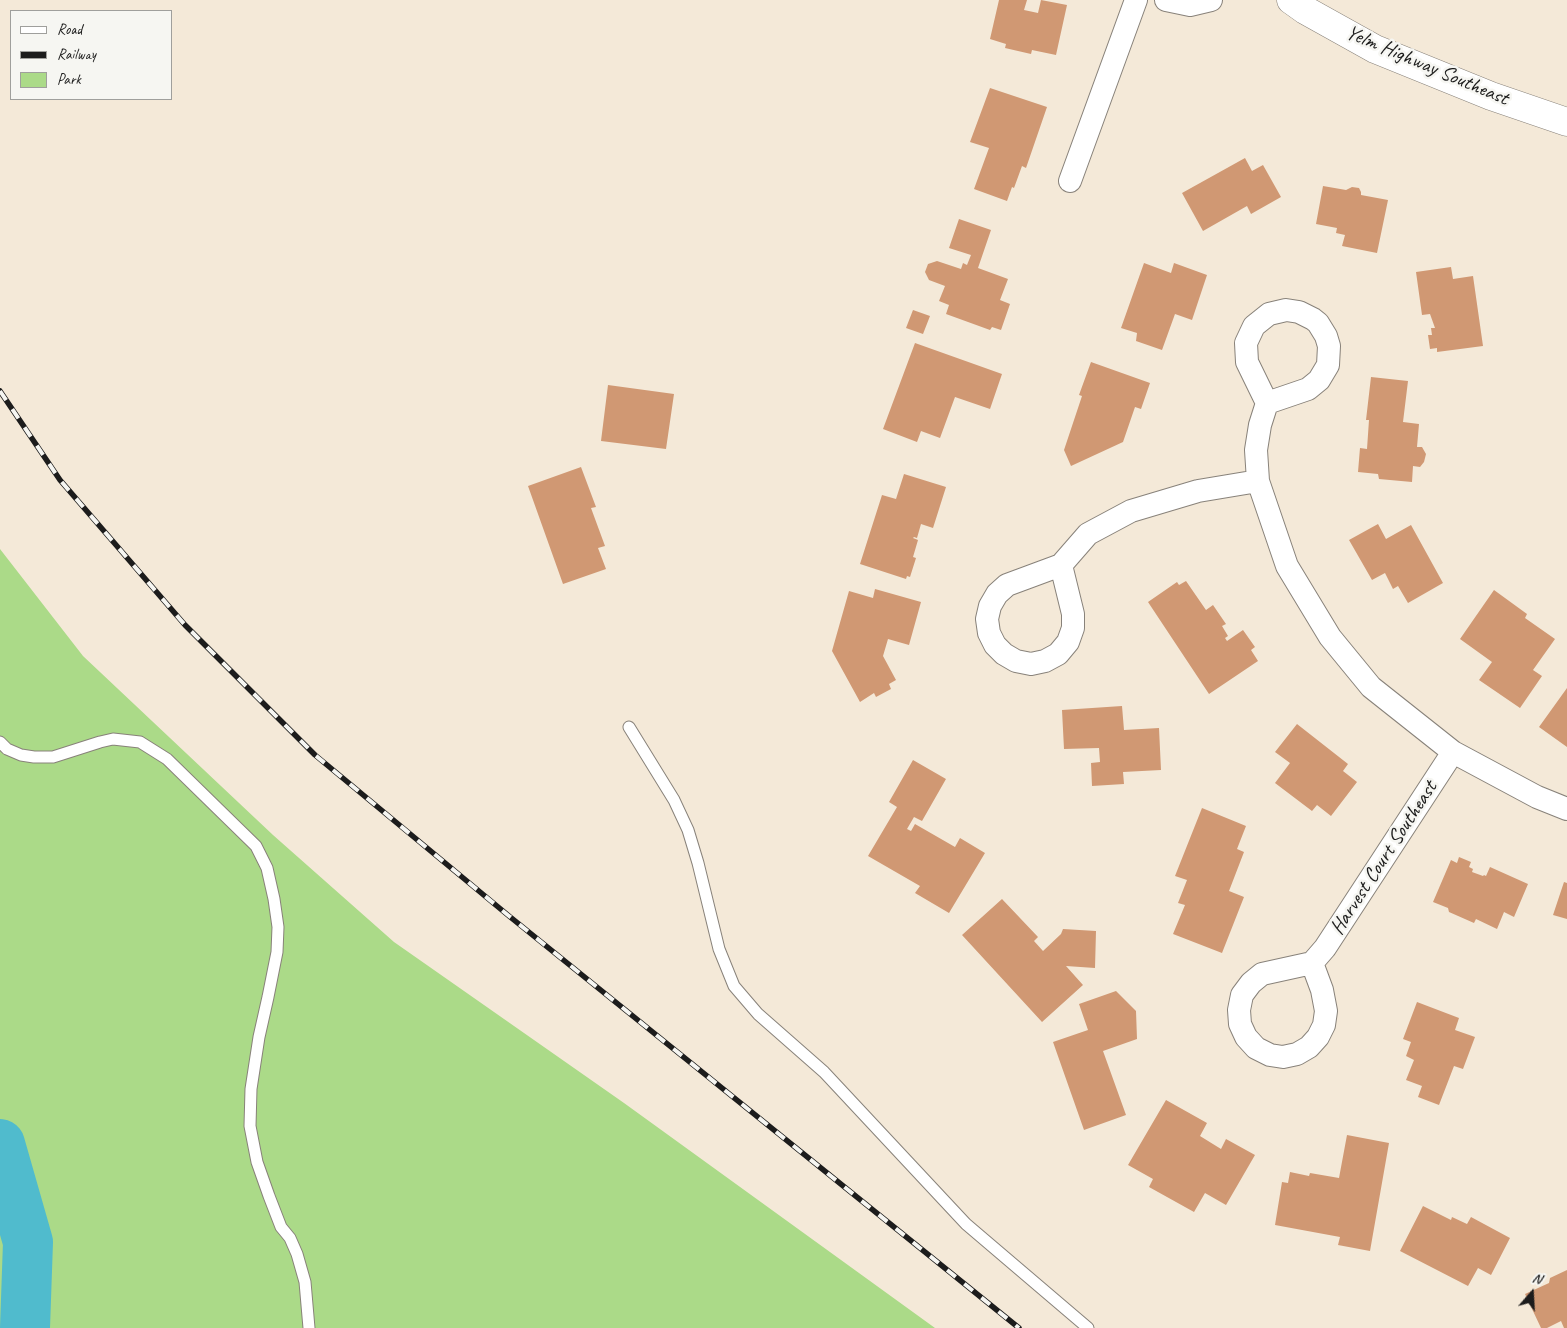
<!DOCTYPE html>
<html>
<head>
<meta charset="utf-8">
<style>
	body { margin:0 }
	#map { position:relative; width:1567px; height:1328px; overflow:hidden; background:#f4e9d8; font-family:Caveat,sans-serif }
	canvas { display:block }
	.legend { position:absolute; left:10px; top:10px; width:162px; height:90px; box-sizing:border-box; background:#f6f6f2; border:1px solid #9f9f9c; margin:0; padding:6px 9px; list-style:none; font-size:15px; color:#1c1c1c }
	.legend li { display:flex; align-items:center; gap:10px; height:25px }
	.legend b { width:25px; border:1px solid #9f9f9c }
	.north { position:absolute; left:1507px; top:1268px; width:50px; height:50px; -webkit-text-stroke:4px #f6f6f2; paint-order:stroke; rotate:19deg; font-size:14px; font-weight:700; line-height:20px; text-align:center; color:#1c1c1c }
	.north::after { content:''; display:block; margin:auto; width:18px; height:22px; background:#1c1c1c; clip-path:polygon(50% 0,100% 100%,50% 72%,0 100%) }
</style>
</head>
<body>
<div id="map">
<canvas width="1567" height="1328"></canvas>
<ul class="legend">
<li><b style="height:6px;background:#fff"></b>Road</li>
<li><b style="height:6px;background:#1c1c1c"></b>Railway</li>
<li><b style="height:14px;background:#abda88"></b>Park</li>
</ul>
<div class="north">N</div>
</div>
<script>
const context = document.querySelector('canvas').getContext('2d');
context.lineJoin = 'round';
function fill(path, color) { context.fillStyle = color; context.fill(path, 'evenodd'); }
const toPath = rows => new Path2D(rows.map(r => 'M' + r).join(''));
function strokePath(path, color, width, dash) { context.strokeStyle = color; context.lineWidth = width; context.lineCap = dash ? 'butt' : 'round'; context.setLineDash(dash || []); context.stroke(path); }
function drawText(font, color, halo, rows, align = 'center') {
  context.font = font + ' Caveat,sans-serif'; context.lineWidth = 5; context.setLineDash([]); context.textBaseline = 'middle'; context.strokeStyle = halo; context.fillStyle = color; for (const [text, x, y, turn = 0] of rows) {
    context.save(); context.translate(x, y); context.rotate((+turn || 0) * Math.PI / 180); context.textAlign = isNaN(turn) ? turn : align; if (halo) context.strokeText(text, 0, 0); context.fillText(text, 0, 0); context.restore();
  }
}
const green = toPath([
	[0,549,83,656,273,835,394,942,624,1103,935,1328,0,1328]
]);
const river = toPath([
	[0,1144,28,1242,25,1328]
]);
const building = toPath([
	[999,0,1027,0,1024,10,1038,13,1041,0,1067,5,1056,55,1032,50,1031,54,1005,48,1006,44,990,39],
	[990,88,1047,107,1026,168,1022,166,1014,188,1012,187,1007,201,974,189,989,148,970,142],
	[1245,158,1252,171,1263,165,1281,197,1251,214,1247,206,1203,231,1182,193],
	[1323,186,1346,190,1352,187,1359,188,1361,192,1361,195,1388,200,1377,253,1342,246,1345,235,1336,233,1337,228,1316,224],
	[959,219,991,230,978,268,1008,279,1000,300,1010,304,1001,330,992,327,990,330,946,314,949,305,939,301,945,286,929,280,925,272,928,264,937,261,961,269,963,263,967,265,971,255,949,248],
	[1144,263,1171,273,1174,263,1207,275,1192,320,1175,314,1162,350,1136,341,1137,333,1121,328],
	[1451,267,1453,279,1473,276,1483,346,1437,352,1437,348,1430,349,1428,335,1432,335,1431,328,1435,328,1430,314,1422,315,1416,272],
	[913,310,930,316,923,334,906,328],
	[915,343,1002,374,990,409,955,397,940,438,921,431,917,442,883,429],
	[1091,362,1150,383,1141,409,1135,407,1123,442,1071,466,1064,450,1082,396,1079,395],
	[1371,377,1408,381,1403,422,1419,424,1417,447,1422,447,1426,454,1424,462,1420,467,1413,466,1412,482,1379,479,1378,474,1358,472,1360,448,1367,449,1369,420,1366,420],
	[608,385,674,394,666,449,601,441],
	[581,467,596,507,591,508,605,546,598,548,606,569,563,584,528,486],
	[904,474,946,487,933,528,921,524,917,538,914,537,913,538,918,540,913,557,916,558,910,577,907,576,906,579,860,564,882,495,896,499],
	[1378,524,1386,539,1411,525,1443,583,1408,603,1398,586,1393,589,1385,573,1372,580,1349,540],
	[1186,581,1206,610,1213,605,1226,624,1222,626,1228,636,1225,638,1227,641,1243,630,1255,647,1251,650,1258,661,1209,694,1148,602,1177,582,1179,585],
	[875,589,921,602,909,645,888,639,883,656,896,680,889,684,891,689,876,697,874,693,860,702,832,651,849,591,873,598],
	[1494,590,1527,614,1525,618,1555,639,1533,670,1542,676,1520,708,1479,680,1492,662,1460,639],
	[1567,688,1567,747,1539,727],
	[1122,706,1124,730,1159,728,1161,770,1123,772,1124,784,1092,786,1091,763,1100,762,1099,748,1064,749,1062,710],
	[1297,724,1348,764,1343,771,1357,782,1331,816,1317,805,1312,811,1275,783,1290,763,1275,752],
	[913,760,946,779,922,821,914,817,907,829,911,831,915,824,955,847,960,838,985,853,949,913,915,893,920,886,868,856,897,807,889,802],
	[1202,808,1246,826,1237,849,1244,852,1229,891,1244,897,1222,953,1173,934,1185,905,1178,903,1187,880,1175,876],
	[1459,857,1471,862,1469,867,1473,869,1472,872,1483,876,1484,875,1486,876,1490,867,1528,884,1514,917,1504,912,1497,929,1476,919,1474,923,1449,912,1448,908,1433,902,1451,860,1457,863],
	[1564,882,1567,883,1567,919,1553,915],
	[1002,899,1038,937,1034,941,1043,951,1061,934,1063,929,1096,931,1095,968,1066,966,1083,985,1042,1022,962,935],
	[1116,991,1136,1011,1137,1039,1103,1051,1126,1115,1084,1130,1053,1042,1088,1030,1079,1004],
	[1417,1002,1459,1018,1455,1030,1475,1037,1463,1069,1454,1066,1439,1105,1418,1097,1422,1086,1406,1080,1414,1060,1406,1056,1411,1042,1403,1039],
	[1166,1100,1207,1123,1200,1136,1221,1149,1226,1139,1255,1155,1226,1205,1205,1193,1194,1212,1149,1187,1153,1179,1128,1165],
	[1347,1135,1389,1143,1370,1251,1338,1245,1340,1237,1275,1225,1282,1182,1288,1183,1290,1172,1309,1176,1310,1173,1339,1178],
	[1423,1206,1451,1220,1452,1217,1467,1224,1471,1217,1510,1238,1491,1275,1478,1268,1468,1286,1400,1251],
	[1567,1270,1567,1328,1564,1328,1561,1321,1547,1328,1541,1328,1525,1294,1549,1283,1550,1278]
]);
const lane = toPath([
	[629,727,674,800,688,830,698,863,719,949,734,986,758,1014,824,1072,966,1224,1088,1328],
	[0,742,7,749,21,755,34,757,53,757,100,742,113,739,140,742,167,759,256,846,267,868,274,899,278,927,277,952,268,997,259,1037,251,1089,250,1126,257,1162,269,1196,281,1227,290,1238,297,1254,305,1282,309,1328]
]);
const street = toPath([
	[1166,0,1190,5,1211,0],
	[1070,181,1136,0],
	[1267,403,1308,389,1319,380,1328,365,1329,346,1326,336,1318,323,1313,319,1299,312,1286,310,1269,314,1254,326,1246,343,1247,362,1267,403,1260,425,1256,450,1258,481,1287,566,1330,637,1371,687,1453,752,1537,797,1567,809],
	[1061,565,1073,614,1073,628,1068,642,1058,654,1045,661,1031,664,1016,661,1004,654,995,645,989,633,987,619,990,606,997,594,1007,585,1061,565,1088,534,1131,511,1198,491,1258,481],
	[1312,963,1322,990,1326,1011,1324,1025,1318,1037,1309,1047,1297,1054,1283,1057,1270,1055,1256,1048,1246,1037,1240,1024,1239,1010,1242,995,1251,983,1262,974,1312,963,1325,948,1453,752]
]);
const secondary = toPath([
	[1291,0,1305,10,1375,49,1491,96,1567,122]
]);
const rail = toPath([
	[0,391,60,480,185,625,315,755,509,916,1019,1328]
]);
const streetNames = [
	["Yelm Highway Southeast",1427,66,23],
	["Harvest Court Southeast",1384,858,-57]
];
fill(green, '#abda88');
strokePath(river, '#50bbcd', 50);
fill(building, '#d09873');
strokePath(lane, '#88827a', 13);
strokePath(street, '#88827a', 24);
strokePath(secondary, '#88827a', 29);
strokePath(lane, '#fff', 11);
strokePath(street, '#fff', 22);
strokePath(secondary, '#fff', 28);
strokePath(rail, '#1c1c1c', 5.5);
strokePath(rail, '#f6f6f2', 4, [11]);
drawText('21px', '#1c1c1c', '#f6f6f2', streetNames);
</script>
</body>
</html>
